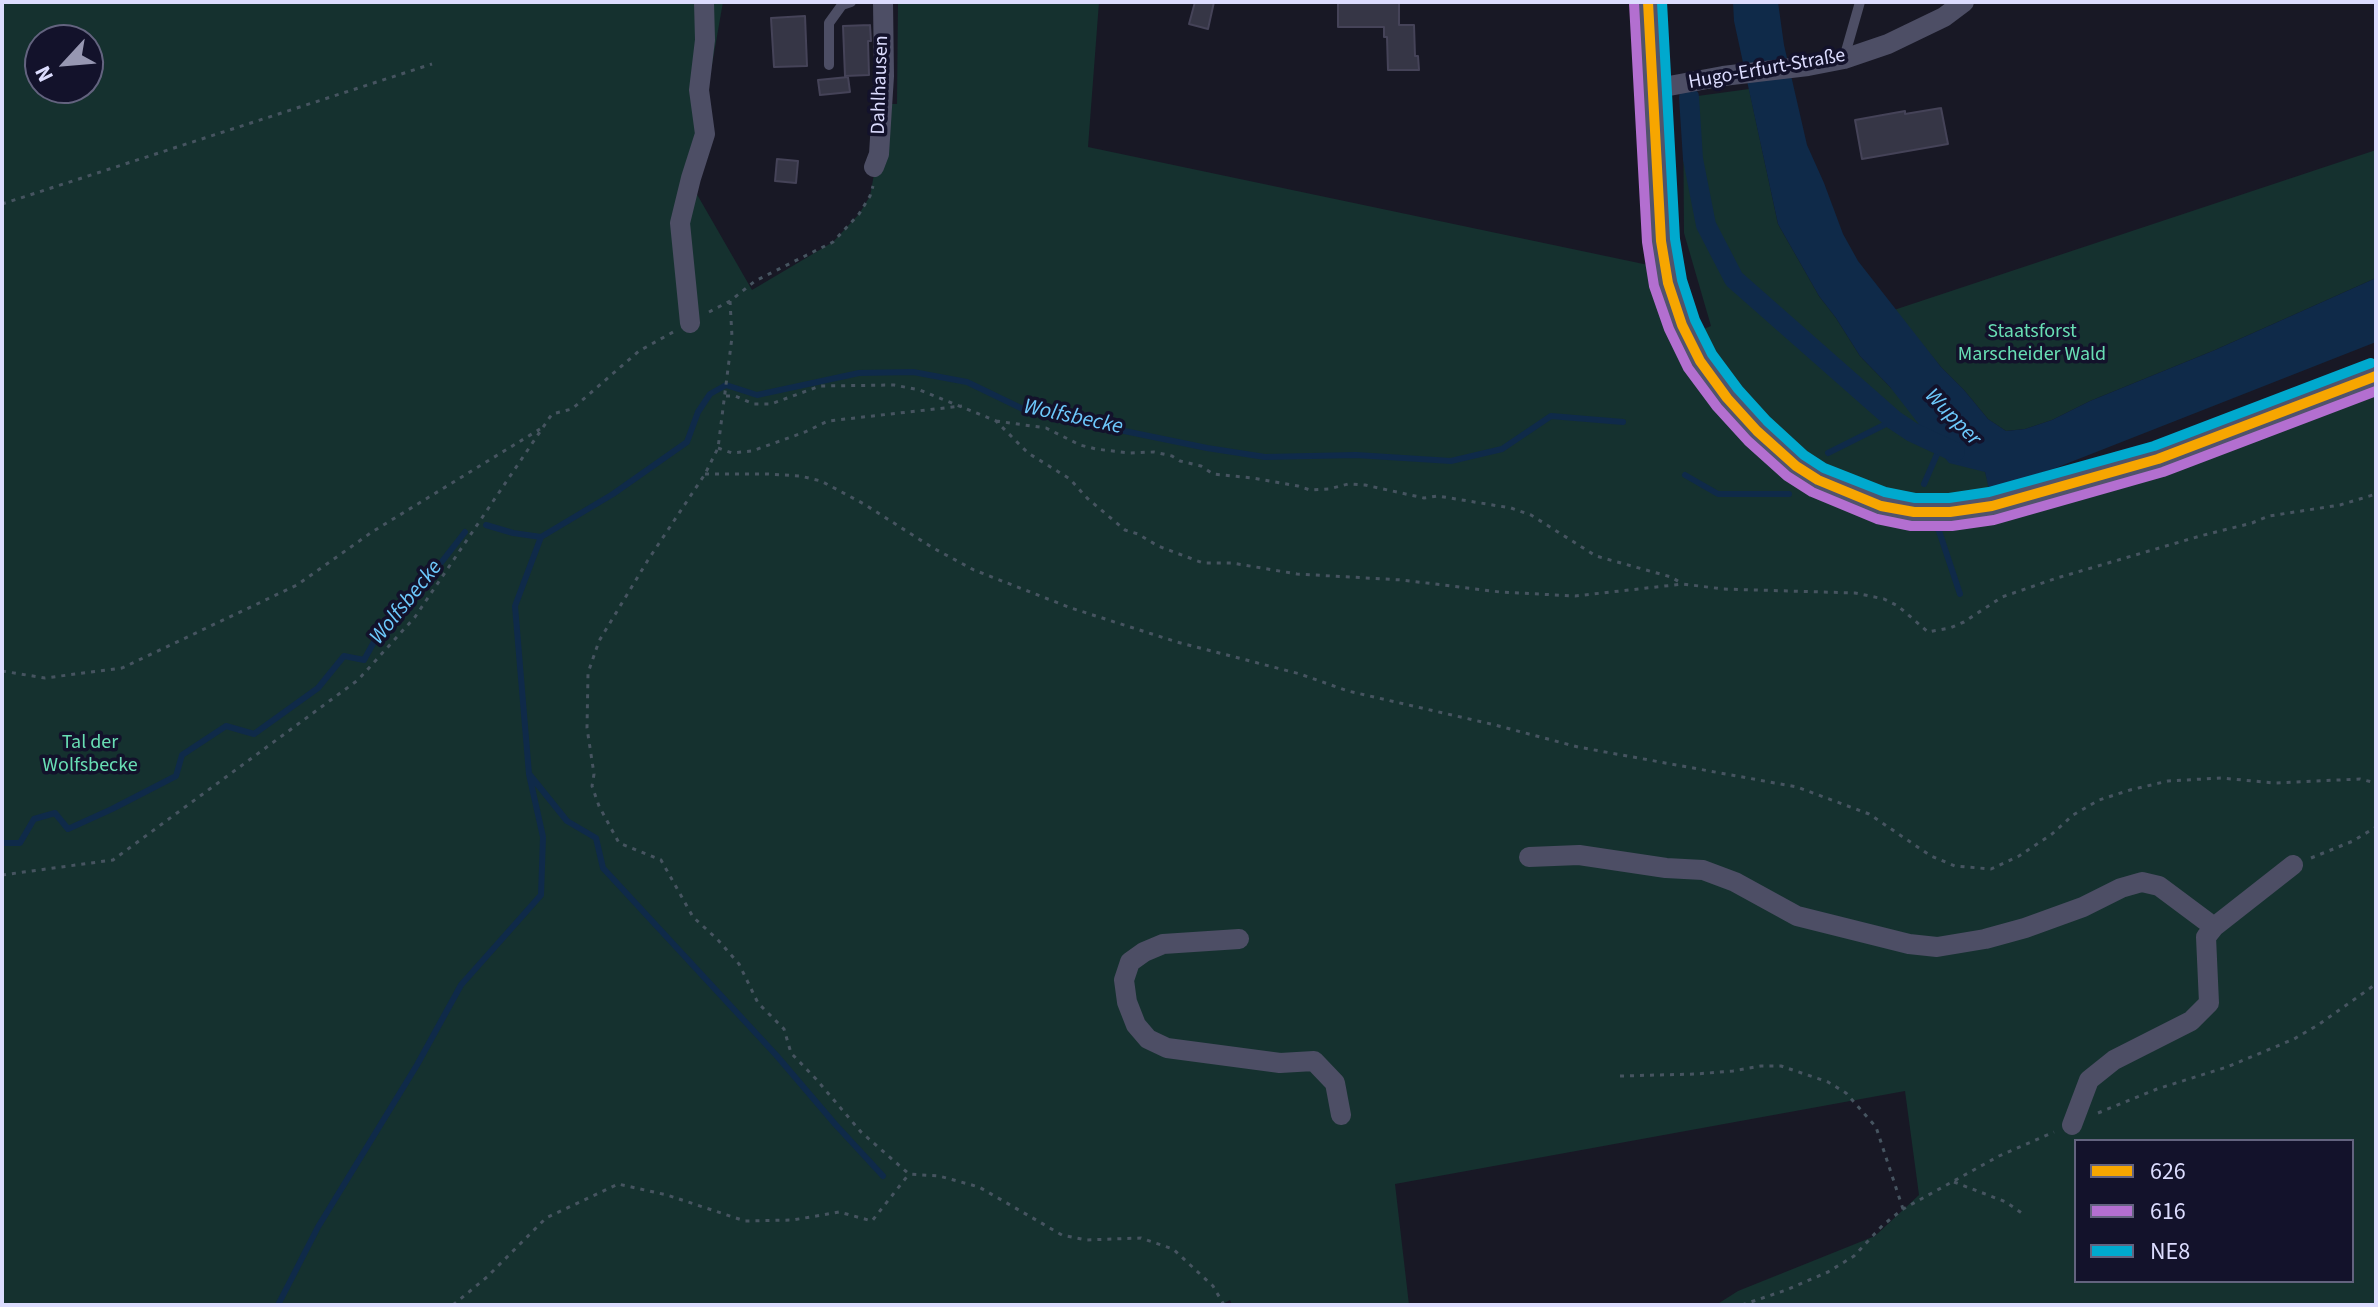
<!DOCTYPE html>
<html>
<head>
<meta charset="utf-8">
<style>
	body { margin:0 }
	#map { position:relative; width:2378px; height:1307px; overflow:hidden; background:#181825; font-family:"Source Sans 3",sans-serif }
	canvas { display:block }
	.frame { position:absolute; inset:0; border:4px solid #dcdcfe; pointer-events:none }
	.legend { position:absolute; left:2074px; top:1139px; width:280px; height:144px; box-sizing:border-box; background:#13122b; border:2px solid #63637f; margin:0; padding:10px 14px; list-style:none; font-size:24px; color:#dcdcfe }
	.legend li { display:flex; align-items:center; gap:16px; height:40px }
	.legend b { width:40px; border:2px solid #63637f }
	.north { position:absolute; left:24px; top:24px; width:80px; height:80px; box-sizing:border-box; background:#13122b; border:2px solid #63637f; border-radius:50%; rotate:244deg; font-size:22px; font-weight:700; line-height:32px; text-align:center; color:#dcdcfe }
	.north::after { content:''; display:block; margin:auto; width:28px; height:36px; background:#9797b2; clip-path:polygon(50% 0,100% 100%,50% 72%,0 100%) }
</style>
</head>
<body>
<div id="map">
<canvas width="2378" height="1307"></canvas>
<div class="frame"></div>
<ul class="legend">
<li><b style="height:10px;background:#f7a600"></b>626</li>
<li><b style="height:10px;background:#b36fd0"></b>616</li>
<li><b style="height:10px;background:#00a9ce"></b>NE8</li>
</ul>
<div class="north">N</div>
</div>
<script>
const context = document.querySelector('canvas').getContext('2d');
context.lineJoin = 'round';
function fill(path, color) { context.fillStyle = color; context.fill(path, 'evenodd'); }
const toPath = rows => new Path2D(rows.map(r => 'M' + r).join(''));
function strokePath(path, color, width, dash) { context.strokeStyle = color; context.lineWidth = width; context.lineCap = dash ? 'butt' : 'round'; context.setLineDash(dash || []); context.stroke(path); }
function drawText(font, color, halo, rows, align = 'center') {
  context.font = font + ' "Source Sans 3",sans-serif'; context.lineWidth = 7; context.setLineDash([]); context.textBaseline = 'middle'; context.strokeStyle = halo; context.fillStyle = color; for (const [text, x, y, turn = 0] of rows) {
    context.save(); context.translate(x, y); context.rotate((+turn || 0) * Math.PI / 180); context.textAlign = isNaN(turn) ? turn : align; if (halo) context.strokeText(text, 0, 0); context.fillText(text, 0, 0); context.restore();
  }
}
const green = toPath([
	[2,2,723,2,691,184,752,290,833,242,859,214,870,196,887,104,897,104,898,2,1099,2,1088,147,1653,266,1677,340,1711,326,1684,233,1683,98,1749,89,1778,224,1819,296,1836,318,1860,356,1890,387,1985,472,1990,488,2020,479,2036,497,2376,374,2376,1305,1716,1305,1738,1291,1875,1236,1919,1195,1905,1091,1395,1184,1409,1305,1232,1305,1230,1300,1221,1305,2,1305],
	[40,40,88,40,88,88,40,88],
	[2076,1141,2352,1141,2352,1281,2076,1281],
	[2376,150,2376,278,2215,350,2090,401,2052,420,2025,429,2006,431,1988,419,1964,390,1941,367,1894,310]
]);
const water = toPath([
	[1733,2,1778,2,1784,45,1807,145,1824,183,1843,234,1858,261,1941,367,1964,390,1988,419,2006,431,2025,429,2052,420,2090,401,2215,350,2376,278,2376,342,2053,469,1989,489,1985,472,1949,463,1890,387,1860,356,1836,318,1819,296,1778,224,1734,21]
]);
const stream = toPath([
	[1828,453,1894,420],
	[1685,475,1718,494,1789,494],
	[1924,484,1941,445],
	[486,525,513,533,541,537,613,494,687,442,698,412,710,394,726,385,757,395,859,373,913,372,967,382,1027,411,1207,448,1265,457,1356,455,1451,461,1502,449,1551,416,1623,422],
	[1938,528,1960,594],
	[530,775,567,821,596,838,603,868,777,1056,835,1124,883,1176],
	[2,843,20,843,34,819,55,813,68,829,112,809,176,776,182,755,226,726,254,734,318,688,344,656,364,660,380,631,419,591,465,532],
	[278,1305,318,1227,417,1065,461,985,541,895,543,837,529,774,515,606,541,537]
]);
const canal = toPath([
	[1689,97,1693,159,1706,225,1734,279,1894,420,1912,432,1955,452]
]);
const building = toPath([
	[1195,2,1214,2,1208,29,1189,24,1195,2],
	[1338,2,1399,2,1399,25,1414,25,1415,56,1418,56,1419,70,1388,70,1387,37,1384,37,1384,27,1338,27,1338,2],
	[805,16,807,66,774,67,771,18,805,16],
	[870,25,871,41,868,41,869,75,845,76,843,26,870,25],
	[848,77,850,92,820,95,818,80,848,77],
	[1941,108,1948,144,1862,159,1855,120,1905,111,1905,114,1941,108],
	[777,159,798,161,796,183,775,181,777,159]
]);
const path = toPath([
	[2,204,432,64],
	[730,301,732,337,718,448,705,474,648,560,599,641,588,673,587,728,594,774,592,786,599,806,619,843,661,860,693,917,717,939,739,964,758,1003,784,1029,791,1053,816,1079,861,1132,909,1174,939,1176,979,1187,1062,1235,1086,1240,1141,1238,1173,1249,1213,1286,1224,1305],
	[709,312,730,301,755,281,833,242,859,214,870,196,873,186],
	[726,396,735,396,754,404,771,404,820,386,894,385,920,390,996,421,1028,453,1070,479,1087,498,1125,530,1138,534,1158,546,1203,563,1232,563,1297,574,1402,580,1500,592,1575,596,1683,584,1723,589,1855,593,1884,599,1898,606,1928,632,1950,628,1964,622,2002,597,2057,578,2200,536,2252,523,2269,516,2340,505,2376,494],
	[996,421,1046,428,1080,445,1096,449,1128,453,1154,452,1172,456,1180,461,1201,466,1213,474,1253,478,1298,486,1310,490,1329,489,1348,484,1365,485,1424,498,1438,496,1511,508,1531,515,1596,556,1671,577,1683,584],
	[718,448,732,453,752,451,805,432,828,421,962,406],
	[705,474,768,474,800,476,821,481,864,504,933,548,974,570,1071,608,1177,642,1300,674,1348,691,1495,725,1578,747,1797,787,1869,814,1931,856,1955,866,1991,869,2019,856,2052,834,2073,815,2099,800,2130,790,2168,781,2221,778,2274,783,2360,779,2376,783],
	[2,671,45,678,122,668,297,585,372,532,540,429],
	[2311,858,2353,841,2376,827],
	[2,875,113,860,358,680,415,617,552,414,572,409,639,351,675,331],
	[1620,1076,1696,1074,1733,1071,1761,1066,1781,1066,1828,1082,1846,1093,1876,1127,1903,1209],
	[2098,1113,2157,1089,2227,1067,2294,1039,2318,1025,2376,984],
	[1954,1182,2006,1202,2023,1214],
	[453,1305,487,1277,546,1218,618,1184,667,1195,745,1221,793,1220,839,1212,872,1221,909,1174],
	[1742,1305,1786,1290,1828,1272,1854,1256,1883,1225,1903,1209,1999,1156,2054,1132]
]);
const service = toPath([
	[1844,58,1860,2],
	[829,65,829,23,842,5,851,2]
]);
const minor = toPath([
	[1653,89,1723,76,1808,66,1844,59,1888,44,1944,17,1964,2],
	[874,167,879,154,884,76,883,2],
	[690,323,680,223,691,178,705,134,699,90,705,40,704,2],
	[1529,857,1579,855,1666,868,1703,870,1735,882,1797,916,1909,944,1937,947,1985,939,2025,928,2083,907,2121,888,2142,882,2159,886,2214,927],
	[1239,939,1163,944,1144,952,1130,962,1124,980,1127,1002,1136,1025,1148,1039,1167,1048,1280,1063,1314,1061,1335,1083,1341,1115],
	[2072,1125,2089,1080,2114,1060,2191,1021,2209,1003,2206,937,2214,927,2293,865]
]);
const secondary = toPath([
	[1648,2,1661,241,1668,283,1682,325,1700,361,1727,398,1757,431,1796,466,1818,480,1881,506,1914,512,1950,512,1992,506,2158,459,2376,376]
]);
const bus1 = toPath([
	[1648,2,1661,241,1668,283,1682,325,1700,361,1727,398,1757,431,1796,466,1818,480,1881,506,1914,512,1950,512,1992,506,2158,459,2376,376]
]);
const bus2 = toPath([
	[1634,3,1647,242,1654,286,1669,329,1688,368,1717,407,1748,441,1787,476,1812,492,1877,519,1911,526,1952,526,1994,520,2163,472,2376,391]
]);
const bus3 = toPath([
	[1662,2,1675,239,1682,280,1695,320,1712,354,1738,389,1767,421,1804,455,1824,468,1885,492,1915,498,1949,498,1989,492,2154,446,2371,363]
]);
const streetNames = [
	["Hugo-Erfurt-Straße",1767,70,-10],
	["Dahlhausen",881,85,-88]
];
const parkNames = [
	["Staatsforst",2032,333],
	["Marscheider Wald",2032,356],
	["Tal der",90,744],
	["Wolfsbecke",90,767]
];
const waterNames = [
	["Wolfsbecke",1073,418,12],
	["Wupper",1952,418,46],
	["Wolfsbecke",407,603,-51]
];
fill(green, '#15312f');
fill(water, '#0f2a49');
strokePath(stream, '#0f2a49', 6);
strokePath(canal, '#0f2a49', 20);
fill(building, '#363646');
strokePath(building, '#454358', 2);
strokePath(path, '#465460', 3, [4, 6]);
strokePath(service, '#4d4e65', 10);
strokePath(minor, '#4d4e65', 20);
strokePath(secondary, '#50536b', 28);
strokePath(bus1, '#f7a600', 10);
strokePath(bus2, '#b36fd0', 10);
strokePath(bus3, '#00a9ce', 10);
drawText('20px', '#dcdcfe', '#13122b', streetNames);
drawText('20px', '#68deb4', '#13122b', parkNames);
drawText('italic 22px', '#6dc9fc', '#13122b', waterNames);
</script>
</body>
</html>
